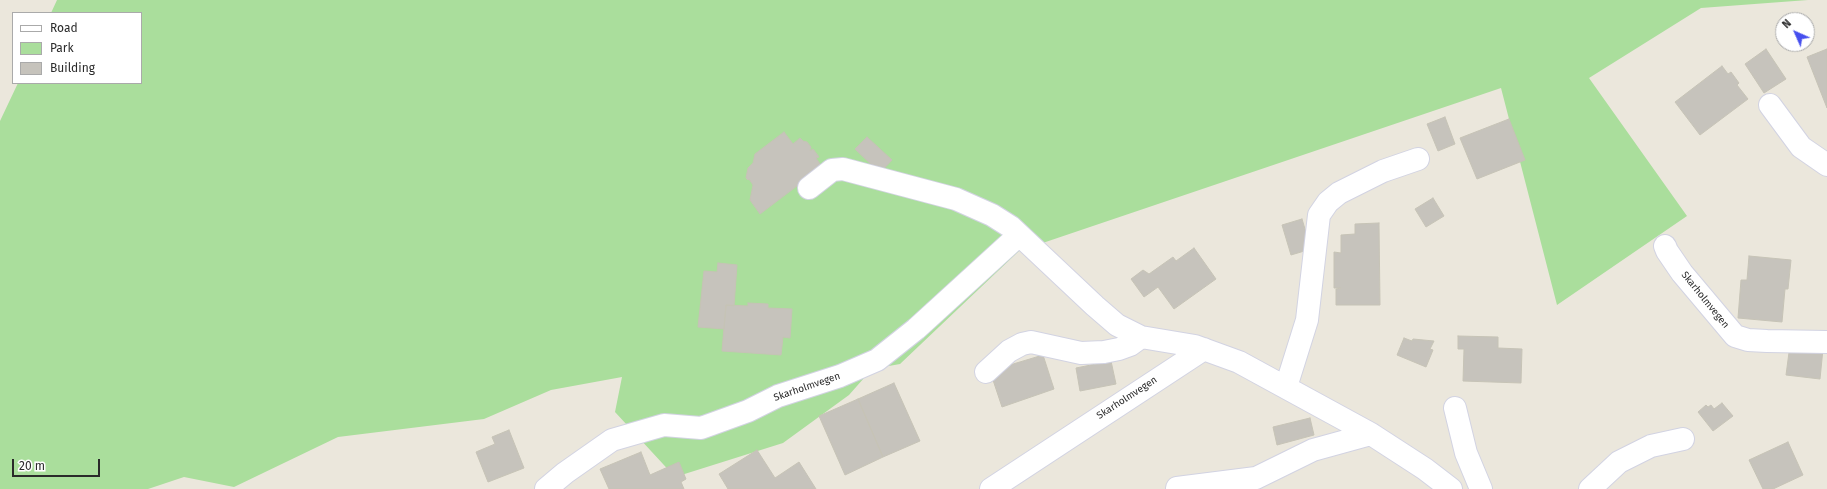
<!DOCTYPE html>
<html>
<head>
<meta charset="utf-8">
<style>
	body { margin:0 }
	#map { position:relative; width:1827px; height:489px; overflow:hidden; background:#ebe7dc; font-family:"Fira Sans",sans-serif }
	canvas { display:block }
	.legend { position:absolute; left:12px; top:12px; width:130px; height:72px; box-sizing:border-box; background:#fff; border:1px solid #aaa; margin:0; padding:5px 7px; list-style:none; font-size:12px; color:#2a2a2a }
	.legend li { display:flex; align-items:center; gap:8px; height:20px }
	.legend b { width:20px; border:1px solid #aaa }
	.north { position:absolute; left:1775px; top:12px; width:40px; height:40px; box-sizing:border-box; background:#fff; border:1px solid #aaa; border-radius:50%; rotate:315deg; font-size:11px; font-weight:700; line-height:16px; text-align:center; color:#2a2a2a }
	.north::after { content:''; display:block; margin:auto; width:14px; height:18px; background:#464fee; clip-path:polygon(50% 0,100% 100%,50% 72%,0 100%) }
	.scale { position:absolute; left:12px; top:459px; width:88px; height:18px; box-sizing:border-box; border:2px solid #2a2a2a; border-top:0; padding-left:5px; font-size:12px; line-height:14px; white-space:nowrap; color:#2a2a2a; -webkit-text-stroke:3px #fff; paint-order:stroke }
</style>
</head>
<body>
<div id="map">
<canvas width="1827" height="489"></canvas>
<ul class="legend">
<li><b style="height:5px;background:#fff"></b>Road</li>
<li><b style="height:11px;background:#aade9c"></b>Park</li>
<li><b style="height:11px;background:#c6c3bc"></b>Building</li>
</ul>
<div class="north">N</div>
<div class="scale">20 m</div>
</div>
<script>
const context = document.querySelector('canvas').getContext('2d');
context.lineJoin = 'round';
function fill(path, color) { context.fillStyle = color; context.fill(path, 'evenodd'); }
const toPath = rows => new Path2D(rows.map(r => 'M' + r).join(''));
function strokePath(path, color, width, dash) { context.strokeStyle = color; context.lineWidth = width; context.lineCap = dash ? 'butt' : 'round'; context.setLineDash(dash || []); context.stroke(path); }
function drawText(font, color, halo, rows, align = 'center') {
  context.font = font + ' "Fira Sans",sans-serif'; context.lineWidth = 4; context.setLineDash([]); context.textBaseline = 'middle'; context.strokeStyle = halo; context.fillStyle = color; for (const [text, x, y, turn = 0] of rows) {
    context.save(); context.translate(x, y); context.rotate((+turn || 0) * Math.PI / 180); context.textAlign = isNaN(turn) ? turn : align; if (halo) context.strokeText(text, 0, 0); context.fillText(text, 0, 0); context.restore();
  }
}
const green = toPath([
	[57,0,1808,0,1701,8,1589,78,1687,216,1557,305,1501,88,1019,251,900,364,872,369,849,395,783,443,675,477,615,412,622,377,551,390,484,419,338,437,234,487,184,477,148,489,0,489,0,121,18,83,141,83,141,13,51,13]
]);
const building = toPath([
	[1766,49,1786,79,1764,93,1745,64,1766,49],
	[1827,49,1827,108,1807,57,1827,49],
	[1722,66,1728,74,1731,72,1739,83,1737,85,1748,99,1700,135,1675,102,1722,66],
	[1445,117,1455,144,1438,151,1427,124,1445,117],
	[1509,119,1525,160,1477,179,1460,138,1509,119],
	[784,132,793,144,800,138,803,141,807,142,811,147,810,151,813,149,819,157,816,158,822,167,760,214,750,200,753,185,749,179,748,180,746,178,748,168,753,163,755,154,784,132],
	[867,137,892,160,880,173,855,149,867,137],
	[1433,198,1444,216,1426,227,1415,209,1433,198],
	[1302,219,1311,249,1291,255,1282,225,1302,219],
	[1379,223,1380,305,1336,305,1336,289,1341,288,1334,288,1334,252,1341,253,1341,235,1355,234,1355,224,1379,223],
	[1194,248,1216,279,1174,309,1158,287,1144,297,1131,279,1143,270,1149,274,1173,257,1176,261,1194,248],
	[1749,256,1791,260,1788,289,1785,289,1782,322,1738,318,1741,280,1747,280,1749,256],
	[718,263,737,265,734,306,726,305,724,329,698,327,704,271,717,272,718,263],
	[748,303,768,304,768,308,792,309,790,338,783,337,781,355,722,351,726,305,748,306,748,303],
	[1458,336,1498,337,1498,348,1522,349,1521,383,1463,381,1464,349,1458,349,1458,336],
	[1404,338,1412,341,1413,339,1434,341,1430,349,1433,350,1426,367,1397,355,1404,338],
	[1790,345,1823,349,1820,379,1786,375,1790,345],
	[1043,355,1054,389,1002,407,990,371,1043,355],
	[1111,361,1116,384,1080,391,1076,368,1111,361],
	[894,383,920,441,883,457,858,399,894,383],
	[858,399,883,457,845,475,819,416,858,399],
	[1722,403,1733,416,1713,431,1698,412,1706,405,1708,407,1711,405,1714,409,1722,403],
	[1310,418,1314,435,1277,445,1273,427,1310,418],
	[509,430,524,468,488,482,476,452,495,444,492,437,509,430],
	[1788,442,1803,475,1773,489,1763,489,1749,460,1788,442],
	[757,450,775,478,799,462,816,489,728,489,719,474,757,450],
	[641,452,650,475,679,462,686,479,681,482,684,489,609,489,600,469,641,452]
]);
const minor = toPath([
	[1770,105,1801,147,1827,165],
	[809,188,832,170,843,169,956,199,992,215,1011,227,1095,306,1117,325,1141,337,1195,346,1239,362,1371,434,1425,469,1451,489],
	[1665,246,1667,251,1682,273,1735,336,1748,340,1767,341,1827,342],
	[986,372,1009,351,1022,344,1031,342,1081,353,1104,352,1119,349,1130,345,1141,337],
	[1286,387,1307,320,1319,215,1328,202,1339,193,1383,171,1418,159],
	[1455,408,1466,453,1481,489],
	[1177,488,1256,478,1313,450,1371,434],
	[546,489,565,473,612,440,664,425,701,428,748,411,778,396,840,376,877,360,916,329,1019,235],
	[991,489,1204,349],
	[1590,489,1619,462,1651,446,1683,439]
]);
const streetNames = [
	["Skarholmvegen",1705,300,51],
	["Skarholmvegen",807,387,-19],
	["Skarholmvegen",1127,398,-33]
];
fill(green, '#aade9c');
fill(building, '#c6c3bc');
strokePath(building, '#c6c3b6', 1);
strokePath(minor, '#d2d3e2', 24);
strokePath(minor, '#fff', 22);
drawText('10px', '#2a2a2a', '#fff', streetNames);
</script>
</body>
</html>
